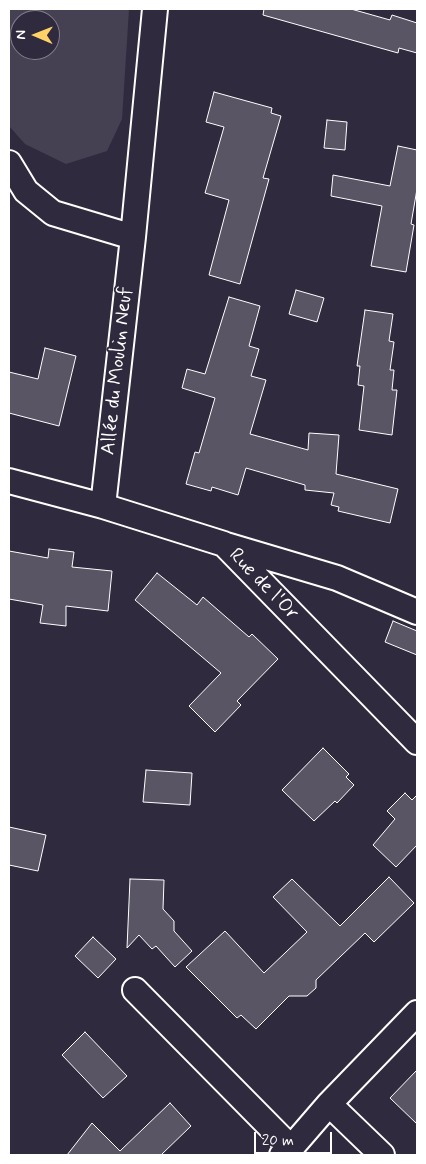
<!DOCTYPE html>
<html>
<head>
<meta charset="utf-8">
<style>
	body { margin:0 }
	#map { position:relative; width:426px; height:1164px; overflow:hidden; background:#2f2a3d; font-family:Mynerve,sans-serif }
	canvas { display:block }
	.frame { position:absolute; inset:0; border:10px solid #fff; pointer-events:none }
	.north { position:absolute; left:10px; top:10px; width:50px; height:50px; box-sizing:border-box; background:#2f2a3d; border:1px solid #827f8b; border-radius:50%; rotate:271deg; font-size:14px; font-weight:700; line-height:20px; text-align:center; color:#fff }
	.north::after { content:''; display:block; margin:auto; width:18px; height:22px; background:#ffd166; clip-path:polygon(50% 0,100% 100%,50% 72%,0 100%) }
	.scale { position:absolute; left:254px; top:1132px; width:78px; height:22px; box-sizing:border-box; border:2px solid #fff; border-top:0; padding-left:6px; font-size:15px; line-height:18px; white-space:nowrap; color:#fff; -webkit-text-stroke:4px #2f2a3d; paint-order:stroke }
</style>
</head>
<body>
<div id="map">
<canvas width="426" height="1164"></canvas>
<div class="frame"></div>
<div class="north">N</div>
<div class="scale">20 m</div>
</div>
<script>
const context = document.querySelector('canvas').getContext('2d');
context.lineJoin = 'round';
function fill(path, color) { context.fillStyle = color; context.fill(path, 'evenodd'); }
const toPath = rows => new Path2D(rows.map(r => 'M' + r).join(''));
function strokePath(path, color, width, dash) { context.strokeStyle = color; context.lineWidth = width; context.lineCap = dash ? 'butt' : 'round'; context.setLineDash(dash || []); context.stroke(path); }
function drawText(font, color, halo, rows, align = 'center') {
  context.font = font + ' Mynerve,sans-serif'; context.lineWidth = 4; context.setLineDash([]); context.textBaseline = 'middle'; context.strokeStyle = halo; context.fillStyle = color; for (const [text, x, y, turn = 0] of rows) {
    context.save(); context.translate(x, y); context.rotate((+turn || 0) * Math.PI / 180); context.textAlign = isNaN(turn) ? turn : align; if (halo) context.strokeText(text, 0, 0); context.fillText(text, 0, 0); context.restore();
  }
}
const green = toPath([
	[9,9,129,9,122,119,107,151,66,164,25,144,9,126],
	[20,20,50,20,50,50,20,50]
]);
const building = toPath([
	[264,9,351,9,390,20,392,15,417,23,417,53,399,48,398,53,263,15,264,9],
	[214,92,272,108,271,113,281,116,263,178,269,179,240,284,209,275,229,200,205,193,224,127,206,122,214,92],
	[327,120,347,122,345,150,324,148,327,120],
	[398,146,417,150,417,189,411,224,414,225,406,272,371,266,382,206,331,196,333,175,390,186,398,146],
	[296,290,324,298,317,322,289,314,296,290],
	[229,297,260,306,249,346,259,349,251,376,266,380,250,434,308,450,309,433,339,435,336,474,398,489,390,523,338,511,339,507,331,505,334,493,305,490,305,485,246,468,238,495,212,487,211,491,186,484,195,452,199,453,215,398,182,388,187,369,205,374,229,297],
	[365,310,393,314,389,341,394,342,390,370,394,370,392,390,397,390,392,435,359,430,364,386,358,385,360,366,357,366,365,310],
	[45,348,76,356,59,426,9,413,9,372,38,379,45,348],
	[49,549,74,552,72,567,112,571,108,611,66,606,66,626,40,623,43,605,9,599,9,551,48,558,49,549],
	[157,573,197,605,203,597,249,637,252,634,278,659,237,701,241,705,215,732,189,706,221,673,135,600,157,573],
	[393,621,417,631,417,655,385,642,393,621],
	[323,748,349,774,346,777,354,785,337,803,335,801,314,821,282,790,323,748],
	[146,770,192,773,190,805,143,802,146,770],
	[405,793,412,800,417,795,417,845,396,867,373,845,395,819,387,811,405,793],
	[9,827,46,835,38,871,9,865,9,827],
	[389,877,414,903,374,942,365,933,316,980,316,988,307,996,289,996,256,1029,241,1015,237,1018,186,967,225,931,264,973,307,932,273,897,292,879,340,926,389,877],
	[130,879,164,880,163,909,174,921,174,931,192,951,175,967,156,946,152,949,139,935,127,948,130,879],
	[93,937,116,959,98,978,75,956,93,937],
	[85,1032,127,1076,103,1098,62,1055,85,1032],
	[417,1070,417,1124,390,1098,417,1070],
	[170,1103,191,1126,161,1155,67,1155,92,1123,120,1151,170,1103]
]);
const street = toPath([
	[9,163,26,191,53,213,133,237],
	[9,481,103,506,224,544,417,742],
	[103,506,133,237,155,9],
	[226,545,337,578,417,612],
	[135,990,291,1148],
	[329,1104,382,1155],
	[282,1155,291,1148,329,1104,417,1013]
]);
const streetNames = [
	["Allée du Moulin Neuf",118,371,-84],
	["Rue de l'Or",263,585,46]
];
fill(green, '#464152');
fill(building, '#595564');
strokePath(building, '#fff', 1);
strokePath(street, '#fff', 28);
strokePath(street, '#2f2a3d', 24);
drawText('20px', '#fff', '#2f2a3d', streetNames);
</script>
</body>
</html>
